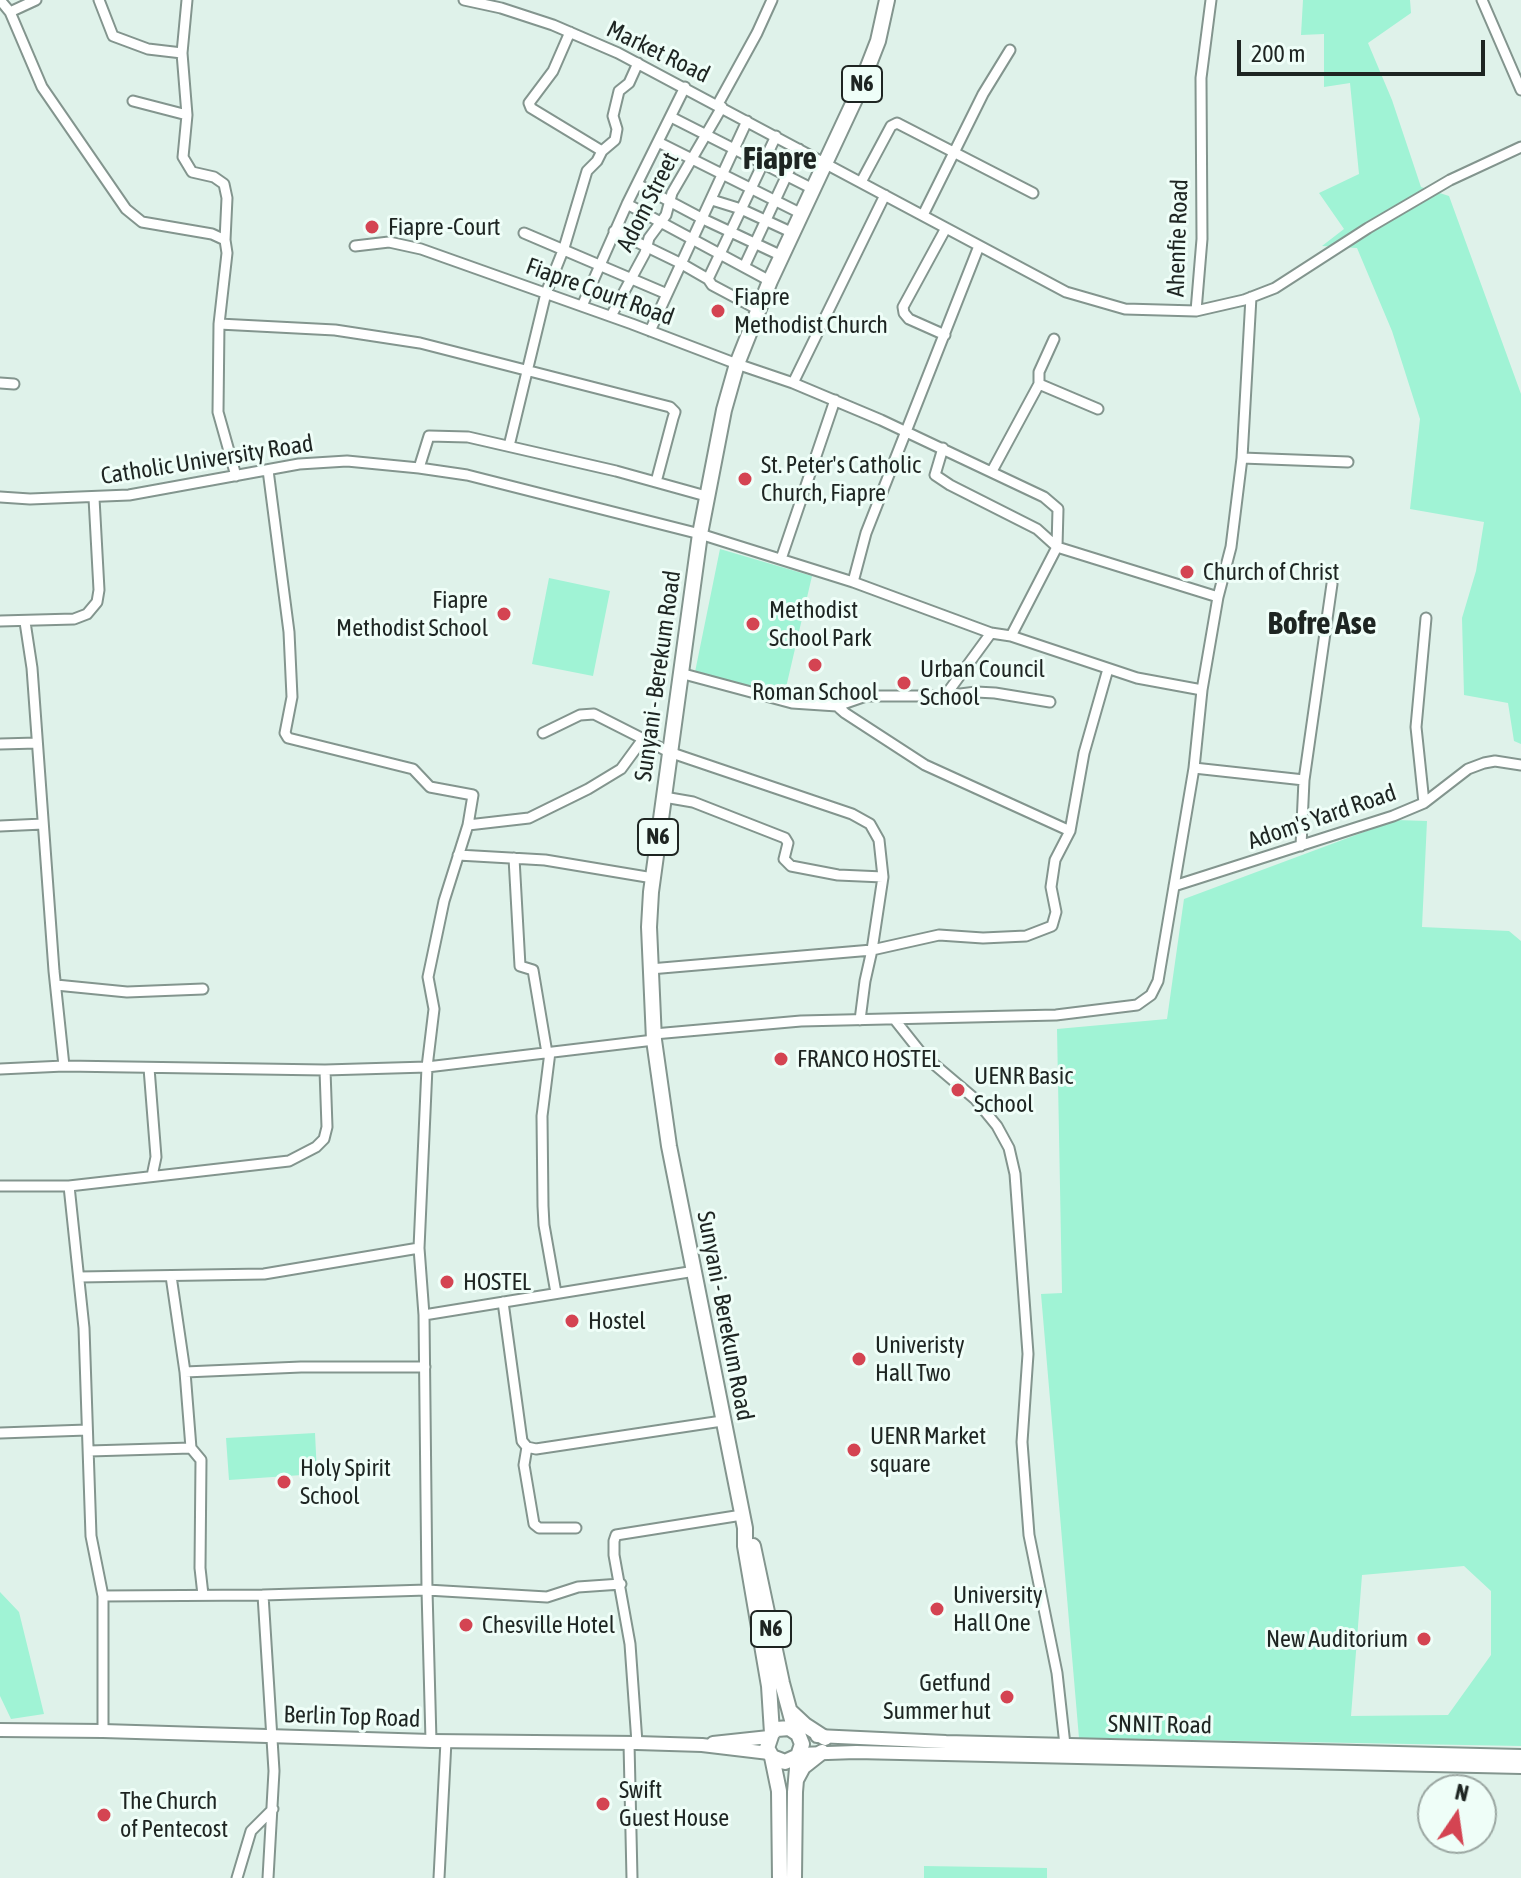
<!DOCTYPE html>
<html>
<head>
<meta charset="utf-8">
<style>
	body { margin:0 }
	#map { position:relative; width:1521px; height:1878px; overflow:hidden; background:#dff2ea; font-family:"Asap Condensed",sans-serif }
	canvas { display:block }
	.north { position:absolute; left:1417px; top:1774px; width:80px; height:80px; box-sizing:border-box; background:#effef8; border:2px solid #9ba7a2; border-radius:50%; rotate:13deg; font-size:22px; font-weight:700; line-height:32px; text-align:center; color:#1e2522 }
	.north::after { content:''; display:block; margin:auto; width:28px; height:36px; background:#d44452; clip-path:polygon(50% 0,100% 100%,50% 72%,0 100%) }
	.scale { position:absolute; left:1237px; top:40px; width:248px; height:36px; box-sizing:border-box; border:4px solid #1e2522; border-top:0; padding-left:10px; font-size:24px; line-height:28px; white-space:nowrap; color:#1e2522; -webkit-text-stroke:6px #effef8; paint-order:stroke }
</style>
</head>
<body>
<div id="map">
<canvas width="1521" height="1878"></canvas>
<div class="north">N</div>
<div class="scale">200 m</div>
</div>
<script>
const context = document.querySelector('canvas').getContext('2d');
context.lineJoin = 'round';
function fill(path, color) { context.fillStyle = color; context.fill(path, 'evenodd'); }
const toPath = rows => new Path2D(rows.map(r => 'M' + r).join(''));
function strokePath(path, color, width, dash) { context.strokeStyle = color; context.lineWidth = width; context.lineCap = dash ? 'butt' : 'round'; context.setLineDash(dash || []); context.stroke(path); }
function drawText(font, color, halo, rows, align = 'center') {
  context.font = font + ' "Asap Condensed",sans-serif'; context.lineWidth = 6; context.setLineDash([]); context.textBaseline = 'middle'; context.strokeStyle = halo; context.fillStyle = color; for (const [text, x, y, turn = 0] of rows) {
    context.save(); context.translate(x, y); context.rotate((+turn || 0) * Math.PI / 180); context.textAlign = isNaN(turn) ? turn : align; if (halo) context.strokeText(text, 0, 0); context.fillText(text, 0, 0); context.restore();
  }
}
const green = toPath([
	[1303,0,1410,0,1411,13,1368,43,1392,100,1421,187,1449,196,1521,394,1521,744,1514,741,1508,703,1464,695,1462,618,1476,571,1484,522,1410,509,1420,419,1392,331,1357,248,1322,246,1344,229,1319,193,1359,174,1350,83,1324,87,1324,34,1301,35],
	[720,549,812,576,784,696,695,672],
	[549,578,610,591,593,676,532,664],
	[1396,820,1427,821,1422,927,1509,931,1521,941,1521,1746,1079,1738,1041,1294,1062,1293,1057,1029,1167,1019,1184,899],
	[1464,1566,1491,1591,1491,1655,1448,1715,1351,1716,1362,1575],
	[315,1433,317,1474,229,1480,226,1438],
	[0,1592,19,1612,44,1714,11,1719,0,1696],
	[924,1866,1047,1868,1047,1878,924,1878]
]);
const minor = toPath([
	[0,0,10,12,42,87,126,209,142,222,212,234,225,240],
	[99,0,113,36,148,49,182,53],
	[187,0,182,53,187,115,183,157,192,172,214,177,224,184,227,198,225,240,227,253,219,324,218,412,236,476],
	[464,0,501,8,553,25,618,53,1066,292,1125,309,1196,311,1202,239,1201,78,1211,0],
	[1482,0,1521,90],
	[10,12,36,0],
	[570,32,553,71,529,103,531,108,602,151],
	[133,101,187,115],
	[718,104,757,33,772,0],
	[671,117,813,189],
	[658,142,802,214],
	[861,182,891,126,897,123,1033,193],
	[637,184,703,219,782,256],
	[712,200,741,209,793,233],
	[627,204,770,281],
	[923,215,983,94,1010,50],
	[614,231,682,264,708,279,712,285,759,310],
	[524,233,667,294],
	[355,246,389,242,421,249,632,324,737,364,793,383,881,420,1044,497,1058,509,1057,547,1011,636],
	[744,267,799,149],
	[708,279,776,136],
	[582,306,627,204,685,87],
	[1196,311,1244,300,1275,288,1368,228,1450,180,1521,147],
	[611,316,645,253,649,238,666,215,672,193,722,107],
	[219,324,335,330,420,343,670,407,675,412,673,418,656,482],
	[650,331,747,121],
	[945,335,909,319,904,313,903,307,946,228],
	[0,383,14,384],
	[793,383,885,195],
	[1039,384,1039,372,1054,339],
	[509,446,546,293,564,248,587,171,597,161,602,151,615,140,617,129,613,116,619,91,629,83,638,63],
	[943,448,935,475,950,485,1037,529,1057,547,1218,597,1231,547,1242,458,1348,462],
	[1242,458,1251,297],
	[419,468,429,436,468,437,616,471,706,496],
	[992,471,1039,384,1098,409],
	[0,497,30,499,129,495,299,464,347,461,419,468,467,475,700,534,853,582,866,533,979,246],
	[781,559,835,400],
	[853,582,991,633,1011,636,1137,678,1202,690],
	[0,621,74,619,87,614,97,602,99,590,94,498],
	[25,622,32,668,54,971,64,1066],
	[680,673,792,703,837,706,866,696,945,696,976,692,995,693,1050,702],
	[945,696,991,633],
	[837,706,845,713,925,765,1070,831],
	[543,733,580,715,594,714,669,752,852,814,870,824,879,840,883,877,872,950,650,969],
	[0,744,37,743],
	[1194,768,1202,690,1218,597],
	[664,797,693,802,785,838,788,843,784,859,791,866,838,875,883,877],
	[1424,803,1416,727,1426,618],
	[468,825,529,818,588,789,621,769,643,739],
	[0,826,43,824],
	[1301,846,1304,780],
	[458,855,545,860,653,878],
	[514,858,520,966,533,970,547,1053],
	[1174,886,1393,816,1424,803,1468,769,1484,763,1495,761,1521,765],
	[56,985,127,992,203,989],
	[860,1020,865,981,872,950,939,935,983,938,1026,936,1052,926,1056,912,1051,887,1055,860,1070,831,1084,753,1108,669],
	[895,1020,922,1054,975,1099,997,1126,1009,1148,1015,1174,1028,1354,1022,1442,1029,1535,1057,1673,1065,1745],
	[654,1034,801,1021,1056,1015,1137,1005,1151,995,1158,981,1194,768,1304,780,1332,584],
	[550,1052,542,1116,543,1206,544,1225,556,1293],
	[149,1068,156,1157,152,1176],
	[0,1069,64,1066,325,1070,427,1067,434,1009,428,977,444,901,468,825,473,795,430,787,413,769,288,738,285,733,292,697,289,632,268,470],
	[0,1186,69,1186,84,1328,91,1536,103,1596,263,1595],
	[69,1186,289,1161,316,1147,324,1139,327,1127,325,1070],
	[171,1276,185,1372,191,1448,201,1460,200,1568,203,1595],
	[79,1277,264,1274,419,1248],
	[503,1302,522,1441,527,1447,536,1449,722,1421],
	[424,1315,695,1271],
	[185,1372,301,1367,425,1367],
	[0,1433,87,1430],
	[527,1447,524,1465,534,1524,539,1528,576,1528],
	[89,1451,191,1448],
	[621,1584,578,1587,547,1597,427,1590,424,1315,419,1248,427,1067,654,1040],
	[103,1731,103,1596],
	[629,1743,632,1878],
	[637,1743,630,1644,614,1555,614,1541,616,1535,742,1515],
	[237,1878,251,1831,273,1809],
	[268,1878,274,1771,263,1595,427,1590,431,1741],
	[439,1878,446,1741]
]);
const tertiary = toPath([
	[0,1730,103,1731,431,1741,637,1743,702,1745,769,1753],
	[817,1736,946,1742,1521,1756],
	[713,1743,769,1737],
	[799,1754,856,1752,1521,1767]
]);
const primary = toPath([
	[753,1546,782,1683,795,1731],
	[790,1711,805,1725,825,1738],
	[772,1733,769,1686,745,1546,745,1528,669,1146,654,1040,649,927,651,892,700,534,724,410,737,364,770,281,857,95,878,41,887,0],
	[772,1757,779,1791,780,1878],
	[796,1780,803,1767,822,1752],
	[794,1878,795,1792,798,1756,802,1744,798,1734,789,1728,777,1729,772,1733,767,1748,772,1757,785,1762,798,1756]
]);
const markers = [
	[372,227,8,"#d44452"],
	[718,311,8,"#d44452"],
	[745,479,8,"#d44452"],
	[1187,572,8,"#d44452"],
	[504,614,8,"#d44452"],
	[753,624,8,"#d44452"],
	[815,665,8,"#d44452"],
	[904,683,8,"#d44452"],
	[781,1059,8,"#d44452"],
	[958,1090,8,"#d44452"],
	[447,1282,8,"#d44452"],
	[572,1321,8,"#d44452"],
	[859,1359,8,"#d44452"],
	[854,1450,8,"#d44452"],
	[284,1482,8,"#d44452"],
	[937,1609,8,"#d44452"],
	[466,1625,8,"#d44452"],
	[1424,1639,8,"#d44452"],
	[1007,1697,8,"#d44452"],
	[603,1804,8,"#d44452"],
	[104,1815,8,"#d44452"]
];
const shields = [
	[862,84,40],
	[658,837,40],
	[771,1629,40]
];
const shieldNames = [
	["N6",862,84],
	["N6",658,837],
	["N6",771,1629]
];
const streetNames = [
	["Market Road",658,52,26],
	["Adom Street",648,202,-63],
	["Ahenfie Road",1178,238,-88],
	["Fiapre Court Road",600,292,20],
	["Catholic University Road",207,460,-9],
	["Sunyani - Berekum Road",658,676,-82],
	["Adom's Yard Road",1322,817,-19],
	["Sunyani - Berekum Road",725,1316,79],
	["Berlin Top Road",352,1717,2],
	["SNNIT Road",1160,1725,1]
];
const poiNames = [
	["Fiapre -Court",388,227],
	["Fiapre",734,297],
	["Methodist Church",734,325],
	["St. Peter's Catholic",761,465],
	["Church, Fiapre",761,493],
	["Church of Christ",1203,572],
	["Fiapre",488,600,"right"],
	["Methodist School",488,628,"right"],
	["Methodist",769,610],
	["School Park",769,638],
	["Urban Council",920,669],
	["School",920,697],
	["Roman School",815,692,"center"],
	["FRANCO HOSTEL",797,1059],
	["UENR Basic",974,1076],
	["School",974,1104],
	["HOSTEL",463,1282],
	["Hostel",588,1321],
	["Univeristy",875,1345],
	["Hall Two",875,1373],
	["UENR Market",870,1436],
	["square",870,1464],
	["Holy Spirit",300,1468],
	["School",300,1496],
	["University",953,1595],
	["Hall One",953,1623],
	["Chesville Hotel",482,1625],
	["New Auditorium",1408,1639,"right"],
	["Getfund",991,1683,"right"],
	["Summer hut",991,1711,"right"],
	["Swift",619,1790],
	["Guest House",619,1818],
	["The Church",120,1801],
	["of Pentecost",120,1829]
];
const districtNames = [
	["Fiapre",780,159],
	["Bofre Ase",1322,624]
];
fill(green, '#a0f3d5');
strokePath(minor, '#83958e', 13);
strokePath(tertiary, '#83958e', 16);
strokePath(primary, '#83958e', 18);
strokePath(minor, '#fff', 9);
strokePath(tertiary, '#fff', 12);
strokePath(primary, '#fff', 14);
for (const [x, y, r, color] of markers) { const dot = new Path2D(); dot.arc(x, y, r, 0, 2 * Math.PI); context.fillStyle = color; context.fill(dot); strokePath(dot, '#effef8', 3); }
for (const [x, y, w] of shields) { const box = new Path2D(); box.roundRect(x - w / 2, y - 18, w, 36, 6); context.fillStyle = '#effef8'; context.fill(box); strokePath(box, '#1e2522', 2); }
drawText('bold 22px', '#1e2522', null, shieldNames);
drawText('24px', '#1e2522', '#effef8', streetNames);
drawText('24px', '#1e2522', '#effef8', poiNames, 'left');
drawText('bold 32px', '#1e2522', '#effef8', districtNames);
</script>
</body>
</html>
